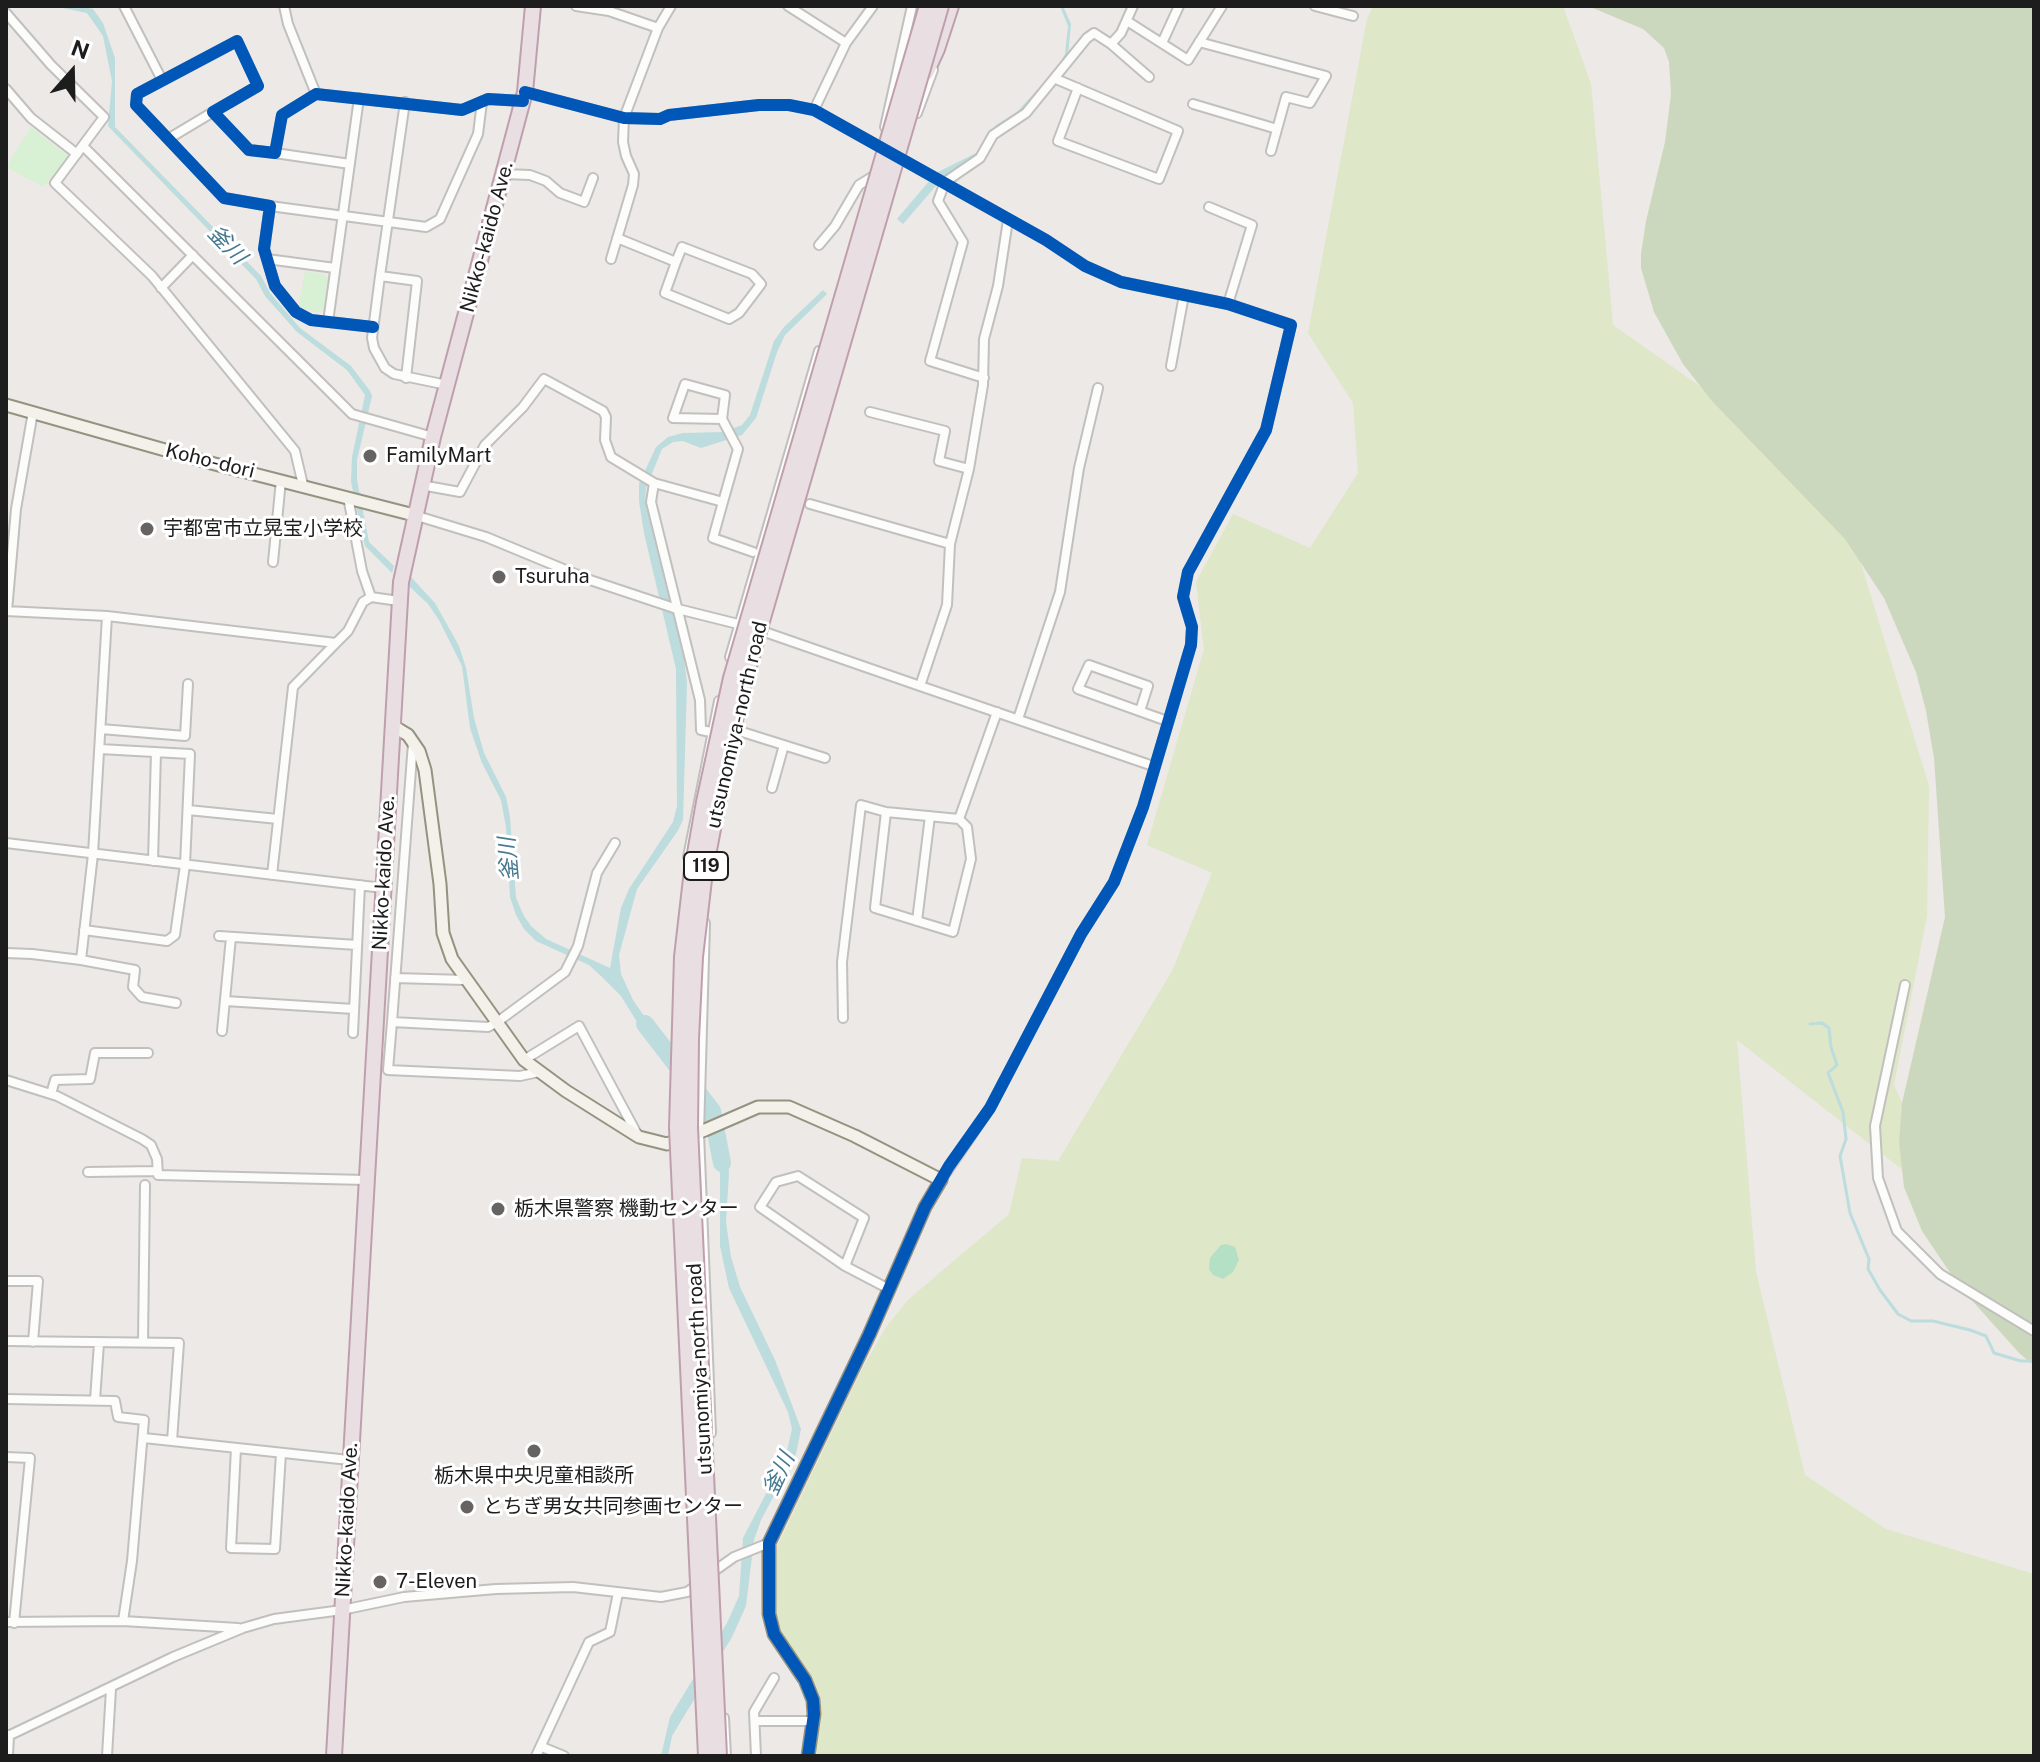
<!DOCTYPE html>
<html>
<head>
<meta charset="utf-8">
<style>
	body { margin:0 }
	#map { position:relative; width:2040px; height:1762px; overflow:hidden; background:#ece9e6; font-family:"Public Sans",sans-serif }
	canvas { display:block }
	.frame { position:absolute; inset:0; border:8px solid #1d1d1d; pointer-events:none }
	.north { position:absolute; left:32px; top:32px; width:80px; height:80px; -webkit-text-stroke:6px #fff; paint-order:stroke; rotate:20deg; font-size:22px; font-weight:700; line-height:32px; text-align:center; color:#1d1d1d }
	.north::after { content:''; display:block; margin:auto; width:28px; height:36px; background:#1d1d1d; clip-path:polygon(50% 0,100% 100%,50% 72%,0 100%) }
</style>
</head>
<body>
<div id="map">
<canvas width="2040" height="1762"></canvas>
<div class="frame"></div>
<div class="north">N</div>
</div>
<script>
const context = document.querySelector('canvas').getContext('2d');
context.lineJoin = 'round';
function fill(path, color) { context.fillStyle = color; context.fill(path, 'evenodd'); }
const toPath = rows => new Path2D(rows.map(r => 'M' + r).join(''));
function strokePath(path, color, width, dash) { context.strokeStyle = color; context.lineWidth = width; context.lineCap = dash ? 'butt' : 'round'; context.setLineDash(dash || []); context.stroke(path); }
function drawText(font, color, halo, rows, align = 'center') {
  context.font = font + ' "Public Sans","Noto Sans JP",sans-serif'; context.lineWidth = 6; context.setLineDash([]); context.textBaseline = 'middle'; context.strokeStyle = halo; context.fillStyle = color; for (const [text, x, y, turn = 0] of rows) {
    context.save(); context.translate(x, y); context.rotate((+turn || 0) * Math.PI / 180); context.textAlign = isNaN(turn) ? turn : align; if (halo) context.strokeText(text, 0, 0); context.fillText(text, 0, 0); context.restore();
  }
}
const grass = toPath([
	[1373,6,1563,6,1591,84,1613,325,1836,482,1929,786,1927,916,1894,1085,1950,1207,1737,1040,1756,1272,1805,1475,1886,1529,2034,1574,2034,1756,814,1756,817,1708,813,1684,795,1659,776,1620,775,1551,862,1369,887,1326,909,1299,1009,1214,1022,1158,1058,1161,1172,971,1212,873,1147,845,1204,649,1196,582,1233,514,1310,548,1358,473,1353,403,1308,333,1367,19]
]);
const forest = toPath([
	[1588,6,2034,6,2034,1365,2020,1354,1959,1286,1922,1231,1904,1187,1899,1142,1902,1103,1945,917,1934,758,1926,711,1916,672,1884,598,1845,539,1712,401,1683,364,1654,312,1641,268,1641,254,1646,221,1665,142,1671,94,1669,62,1664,48,1643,29]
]);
const park = toPath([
	[31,127,69,157,43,187,6,167],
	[305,271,323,274,328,278,324,309,319,312,302,309,299,305]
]);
const pitch = toPath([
	[1226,1244,1235,1247,1239,1260,1233,1272,1223,1279,1213,1275,1209,1269,1210,1258,1221,1245]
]);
const water = toPath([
	[53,6,79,6,93,9,103,23,115,58,115,127,261,276,270,293,300,328,351,366,370,391,372,396,357,460,357,480,369,542,394,566,392,573,365,546,351,482,352,457,365,395,347,370,297,332,265,296,256,279,108,126,112,81,103,36,87,13],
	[1060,6,1063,6,1071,24,1068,55,1061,68,1024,112,978,154,935,187,903,224,897,219,936,173,976,153,996,125,1017,112,1057,68,1065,54,1068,26],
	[823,290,827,294,785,335,777,352,756,418,742,435,701,448,683,441,673,442,662,449,646,488,645,501,684,658,687,683,683,820,677,832,637,889,619,955,621,974,633,1000,662,1042,653,1048,621,996,602,977,589,965,536,941,524,929,516,915,510,897,506,827,501,800,482,763,470,728,462,666,439,620,428,604,409,586,411,577,435,603,459,646,466,668,474,718,484,753,506,797,510,817,516,898,524,916,531,926,546,939,610,968,621,908,629,889,673,822,677,806,676,669,644,533,639,501,639,484,656,447,668,437,683,433,724,432,742,425,750,415,774,341,784,327],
	[725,1137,729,1173,726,1222,731,1257,740,1287,775,1360,801,1429,796,1454,761,1520,754,1540,746,1606,732,1637,672,1736,668,1756,661,1756,670,1717,727,1623,739,1596,743,1538,786,1455,792,1429,788,1412,729,1288,720,1246,720,1168,716,1140]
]);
const stream = toPath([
	[1810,1024,1822,1023,1829,1028,1831,1047,1837,1065,1828,1073,1843,1112,1846,1139,1840,1156,1850,1213,1869,1259,1868,1269,1880,1290,1898,1314,1911,1321,1933,1321,1970,1330,1986,1336,1994,1353,2021,1361,2034,1361]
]);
const river = toPath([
	[645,1024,712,1111,722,1163]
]);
const street = toPath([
	[124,6,162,80],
	[284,6,288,24,316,94],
	[576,6,609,11,658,28],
	[788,6,846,43],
	[1315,6,1353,16],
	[6,13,51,65,104,117,55,183,152,276,295,451,303,485],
	[1127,21,1188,60,1222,6],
	[1199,42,1326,76,1310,103,1286,97,1271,151],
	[1162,43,1179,6],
	[1111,44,1149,77],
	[1056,79,1178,131,1159,179,1058,141,1078,88],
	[6,89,31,118,77,154],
	[525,92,624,118,660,119,669,115,759,105,789,105,814,110,1046,240,1085,266,1121,282,1228,304,1291,325,1266,430,1188,572,1183,597,1192,627,1191,645,1143,807,1114,882,1081,934,990,1108,941,1180],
	[405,102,380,276,372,338,374,348,385,368,394,374,447,385],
	[1193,104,1277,129],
	[814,110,846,43,873,6],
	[917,113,933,70],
	[885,127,912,6],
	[168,139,213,112],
	[83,146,352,414,433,437],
	[275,153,350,164],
	[504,174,530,175,546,181,560,193,584,202,593,178],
	[270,206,426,227,440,219,478,134,482,102],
	[1209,207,1252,225,1228,304],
	[1008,220,998,286,984,339,983,385,969,469,950,544,947,605,920,686,1153,766],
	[617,238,676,262,665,293,729,319,739,313,761,284,752,274,682,247,676,262],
	[819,245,835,226,859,185,872,177],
	[267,259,335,268],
	[611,259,633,185,634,174,626,156,623,142,624,118,658,28,671,6],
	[380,276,417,281,406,378],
	[161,288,193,255],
	[328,322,359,98],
	[373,327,311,320,296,312,275,286,264,249,270,206,224,198,136,105,137,94,237,41,258,86,213,112,249,150,275,153,282,115,316,94,462,110,488,99,523,101],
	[1171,366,1184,295],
	[984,378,930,361,963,242,938,201,945,182,980,158,993,135,1026,113,1087,38,1094,33,1111,44,1121,33,1133,6],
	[870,412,945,431,939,461,969,469],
	[421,485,460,492,485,445,523,407,544,379,603,411,606,417,605,440,611,457,654,483],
	[348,497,362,571,371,597,399,601],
	[723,502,713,538,753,552],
	[810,504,950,544],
	[414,515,486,537,590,580,674,608,742,625],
	[273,562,281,480],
	[6,611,107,616,336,643,293,687,272,875],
	[7,611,16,509,33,412],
	[759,630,920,686],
	[336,643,348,631,363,602,371,597],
	[730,657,819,351],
	[1140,711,1148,686,1089,665,1078,689,1167,721],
	[1018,719,1060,592,1079,468,1098,388],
	[101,729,185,736,188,684],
	[739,731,825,758],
	[711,732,701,730,700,700,651,502,654,483,723,502,738,449,722,419,725,395,685,384,673,418,722,419],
	[772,788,784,745],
	[188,810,278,819],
	[886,812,875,908,953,932,971,859,967,827,959,819],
	[6,843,383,888],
	[688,857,719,701],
	[153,861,156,752],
	[917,921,930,816],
	[705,923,699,1133,711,1433],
	[84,930,167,941,175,935,185,865,190,754,100,749],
	[219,936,357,945],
	[6,953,32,954,81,960,93,854,107,616],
	[81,960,135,970,133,987,142,997,176,1003],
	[395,978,465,980],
	[1905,985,1875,1126,1878,1178,1897,1231,1940,1274,2034,1331],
	[225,1001,354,1009],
	[843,1018,842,962,861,805,886,812,959,819,997,712],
	[392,1022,413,743],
	[222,1031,231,937],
	[353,1033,360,885],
	[524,1060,579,1026,637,1134],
	[539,1072,520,1076,388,1070,392,1022,488,1027,496,1023,565,972,578,946,597,873,615,843],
	[6,1080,57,1096,142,1139,151,1145,157,1159,158,1175,366,1180],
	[51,1094,55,1080,90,1079,95,1053,148,1053],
	[88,1172,157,1171],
	[845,1266,864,1218,798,1176,776,1182,760,1207,845,1266,889,1289],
	[6,1281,38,1281,33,1342],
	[6,1341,179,1343,172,1441],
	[143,1342,145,1185],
	[6,1399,115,1401,118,1417,144,1420,132,1561,123,1621],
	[95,1400,99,1343],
	[144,1438,349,1460],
	[236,1448,231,1548,275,1549,281,1453],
	[6,1457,30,1458,14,1623],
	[710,1574,734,1557,769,1543],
	[6,1622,123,1621,238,1628],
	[724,1718,726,1756],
	[755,1721,813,1721],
	[6,1737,173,1657,243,1628,274,1619,342,1610,404,1597,496,1589,573,1587,661,1597,687,1592,700,1583],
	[542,1747,564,1756],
	[8,1756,9,1735],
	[107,1756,111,1689],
	[536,1756,589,1642,610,1632,618,1593],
	[756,1756,754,1712,774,1678]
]);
const secondary = toPath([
	[6,405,211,463,414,515],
	[393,726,408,735,419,751,425,770,440,884,443,933,452,959,524,1060,566,1091,639,1137,667,1144,705,1130,758,1107,789,1107,855,1136,941,1180,925,1207,869,1335,769,1543,769,1614,774,1634,805,1680,813,1700,814,1714,808,1756]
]);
const highway = toPath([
	[926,73,937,49,951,6],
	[334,1756,401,582,433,437,525,92,533,6]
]);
const highwayBridge = toPath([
	[706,1756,677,1128,682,957,692,870,704,802,731,678,927,6],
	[719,1756,690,1128,691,1039,695,957,705,871,729,745,744,683,941,6]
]);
const cycleway = toPath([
	[525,92,624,118,660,119,669,115,759,105,789,105,814,110,1046,240,1085,266,1121,282,1228,304,1291,325,1266,430,1188,572,1183,597,1192,627,1191,645,1143,807,1114,882,1081,934,990,1108,949,1166,925,1207,869,1335,769,1543,769,1614,774,1634,805,1680,813,1700,814,1714,808,1756],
	[373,327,311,320,296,312,275,286,264,249,270,206,224,198,136,105,137,94,237,41,258,86,213,112,249,150,275,153,282,115,316,94,462,110,488,99,523,101]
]);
const markers = [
	[370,456,8,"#656463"],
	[147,529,8,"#656463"],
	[499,577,8,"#656463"],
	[498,1209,8,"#656463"],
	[534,1451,8,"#656463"],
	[467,1507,8,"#656463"],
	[380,1582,8,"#656463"]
];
const shields = [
	[706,866,44]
];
const shieldNames = [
	["119",706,866]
];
const streetNames = [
	["Nikko-kaido Ave.",487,237,-75],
	["Koho-dori",210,461,14],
	["utsunomiya-north road",737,725,-77],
	["Nikko-kaido Ave.",384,873,-87],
	["utsunomiya-north road",700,1369,-93],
	["Nikko-kaido Ave.",347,1520,-87]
];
const poiNames = [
	["FamilyMart",386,456],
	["宇都宮市立晃宝小学校",163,529],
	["Tsuruha",515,577],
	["栃木県警察 機動センター",514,1209],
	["栃木県中央児童相談所",534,1476,"center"],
	["とちぎ男女共同参画センター",483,1507],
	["7-Eleven",396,1582]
];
const waterNames = [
	["釜川",227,245,46],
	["釜川",509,859,-95],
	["釜川",779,1474,-65]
];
fill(grass, '#dee7c7');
fill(forest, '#ccd8bd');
fill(park, '#d8f0d3');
fill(pitch, '#b4e0c5');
fill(water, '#bcdcdd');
strokePath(stream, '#bcdcdd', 3);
strokePath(river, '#bcdcdd', 18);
strokePath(street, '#c1c0be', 12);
strokePath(secondary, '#959280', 15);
strokePath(highway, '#bf9fae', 18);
strokePath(street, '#fcfcfb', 8);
strokePath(secondary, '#f3f1ea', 11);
strokePath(highway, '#e9dfe3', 14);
strokePath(highwayBridge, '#bf9fae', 18, []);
strokePath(highwayBridge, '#e9dfe3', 14);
strokePath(cycleway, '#0057b8', 12);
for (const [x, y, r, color] of markers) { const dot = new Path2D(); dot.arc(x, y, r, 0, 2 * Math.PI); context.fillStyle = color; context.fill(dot); strokePath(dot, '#fff', 3); }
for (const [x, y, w] of shields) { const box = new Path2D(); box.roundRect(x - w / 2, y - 14, w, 28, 6); context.fillStyle = '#fff'; context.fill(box); strokePath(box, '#1d1d1d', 2); }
drawText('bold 18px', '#1d1d1d', null, shieldNames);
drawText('20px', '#1d1d1d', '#fff', streetNames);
drawText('20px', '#1d1d1d', '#fff', poiNames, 'left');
drawText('italic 22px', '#477990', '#fff', waterNames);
</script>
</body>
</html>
